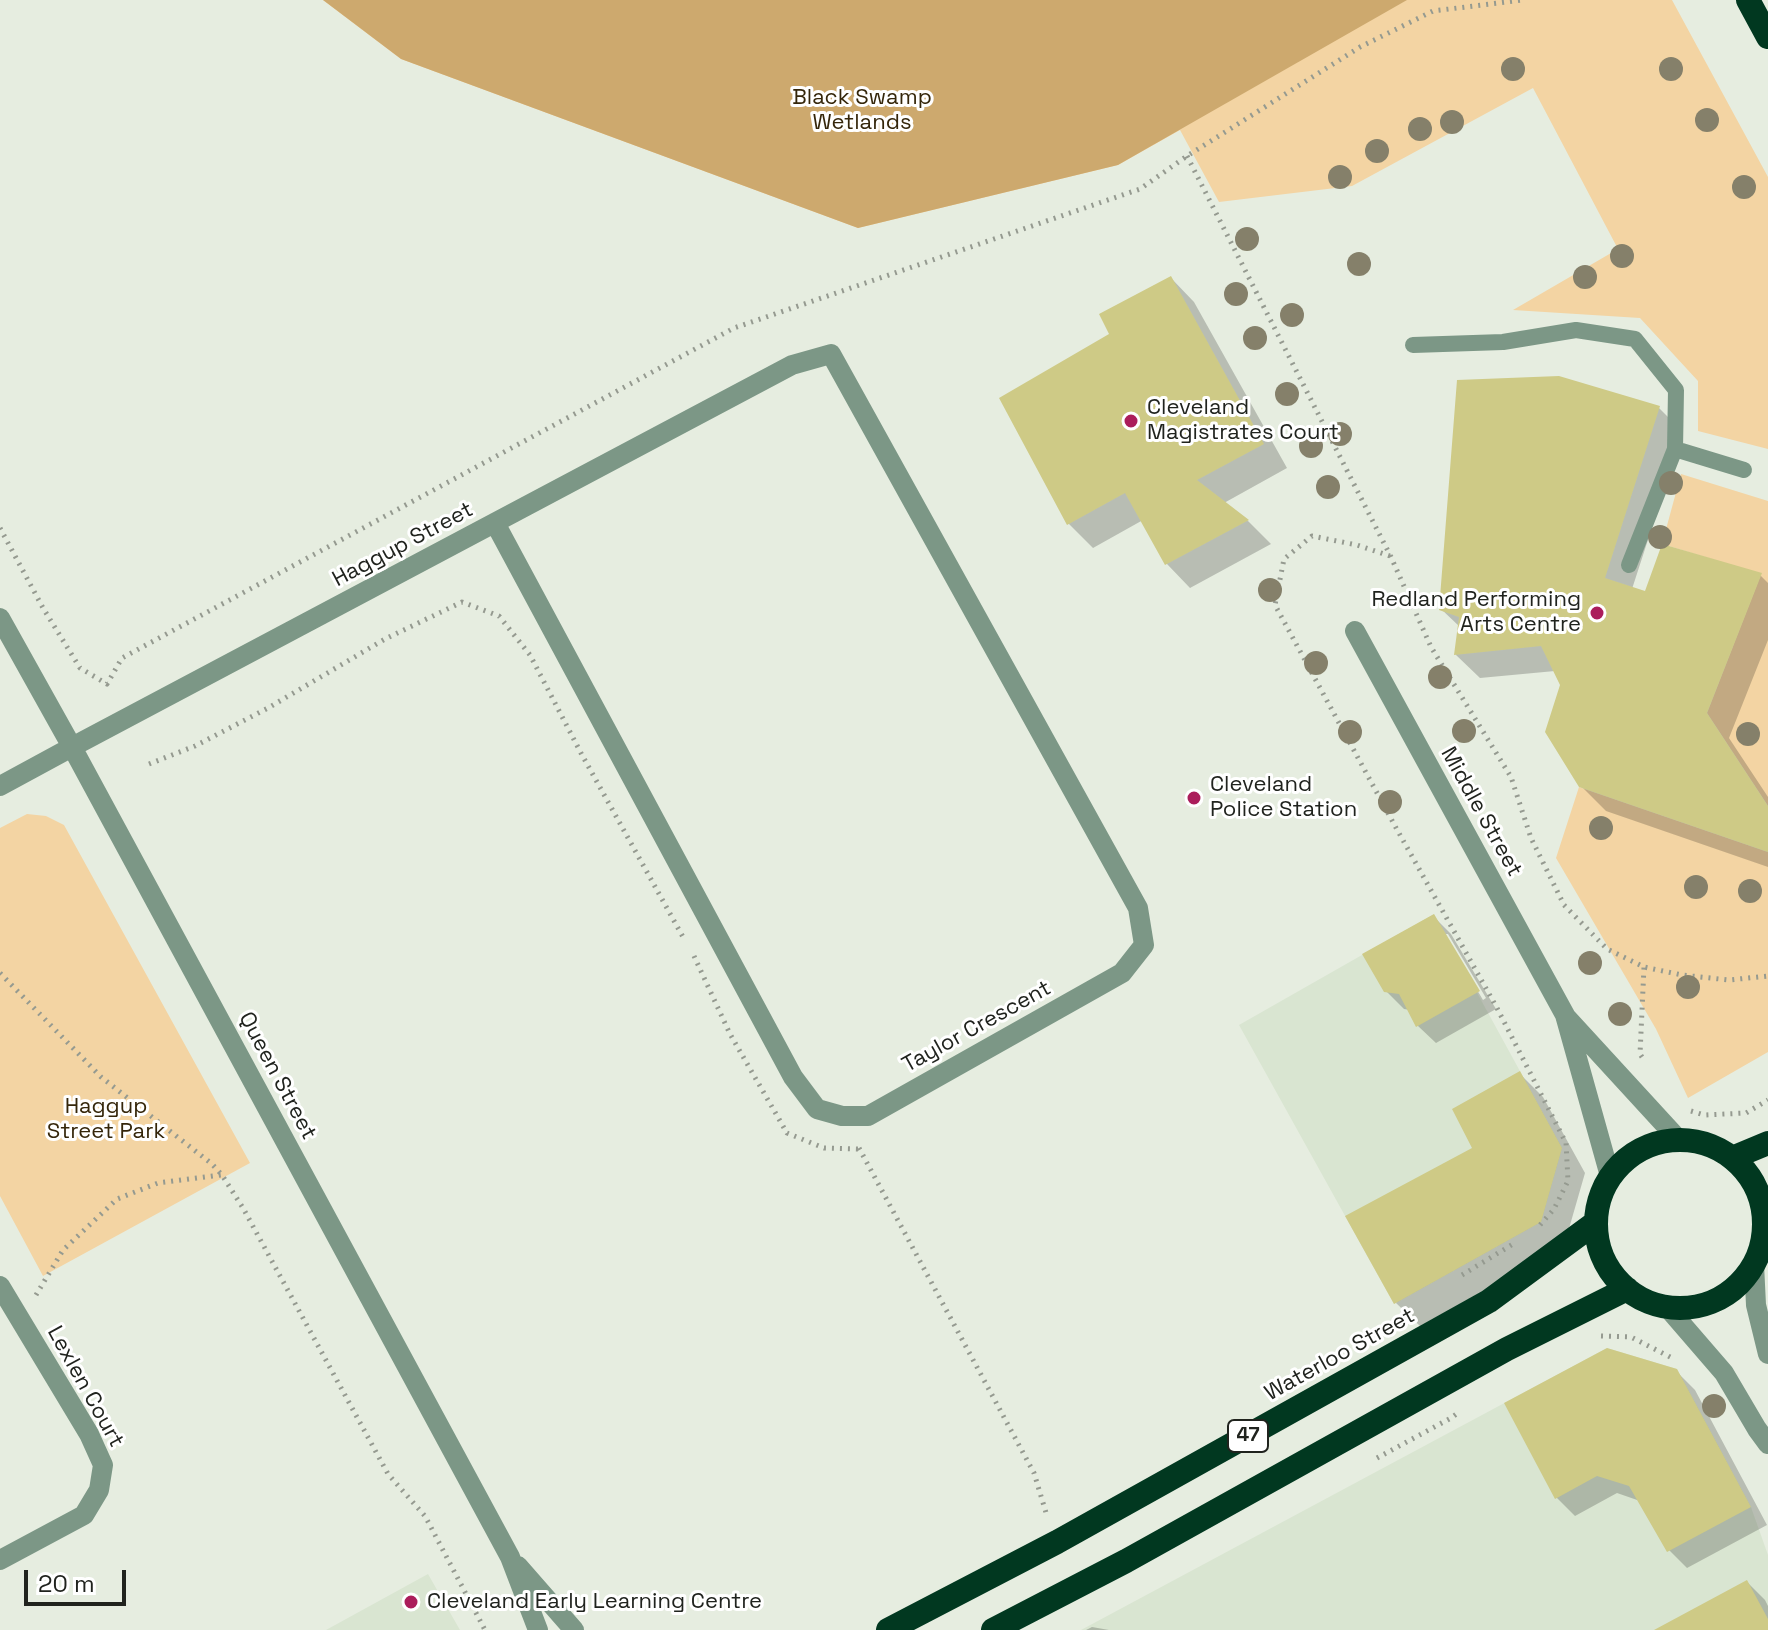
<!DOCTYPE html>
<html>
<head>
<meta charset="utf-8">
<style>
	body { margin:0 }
	#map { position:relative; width:1768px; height:1630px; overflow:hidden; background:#e6ede0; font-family:"Space Grotesk",sans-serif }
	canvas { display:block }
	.scale { position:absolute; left:24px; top:1570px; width:102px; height:36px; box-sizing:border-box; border:4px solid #20231e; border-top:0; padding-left:10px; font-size:24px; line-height:28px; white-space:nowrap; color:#20231e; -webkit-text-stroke:6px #fff; paint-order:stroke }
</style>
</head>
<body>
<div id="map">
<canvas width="1768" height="1630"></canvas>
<div class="scale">20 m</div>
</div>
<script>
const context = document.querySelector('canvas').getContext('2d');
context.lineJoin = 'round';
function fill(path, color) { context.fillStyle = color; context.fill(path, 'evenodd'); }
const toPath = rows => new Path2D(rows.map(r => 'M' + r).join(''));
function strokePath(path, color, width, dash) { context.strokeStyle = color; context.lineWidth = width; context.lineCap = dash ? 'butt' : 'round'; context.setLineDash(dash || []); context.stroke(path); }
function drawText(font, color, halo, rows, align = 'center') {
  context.font = font + ' "Space Grotesk",sans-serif'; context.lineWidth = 6; context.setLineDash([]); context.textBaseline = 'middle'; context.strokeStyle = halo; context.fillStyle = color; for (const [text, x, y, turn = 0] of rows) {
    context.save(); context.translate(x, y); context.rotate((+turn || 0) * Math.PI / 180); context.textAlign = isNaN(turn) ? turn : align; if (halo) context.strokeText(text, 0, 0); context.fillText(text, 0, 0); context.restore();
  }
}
const built = toPath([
	[1434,914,1562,1148,1541,1222,1394,1304,1239,1025],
	[1607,1348,1677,1369,1751,1507,1768,1555,1768,1630,1081,1630],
	[428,1574,460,1630,326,1630]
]);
const green = toPath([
	[323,0,1672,0,1768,177,1768,449,1698,431,1698,381,1640,318,1513,310,1618,249,1533,88,1352,186,1219,202,1180,130,1118,165,858,228,401,59],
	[1681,474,1768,501,1768,806,1707,713,1761,574,1662,544],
	[1579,787,1768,852,1768,1052,1688,1098,1656,1029,1556,858],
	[27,814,46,816,64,825,250,1163,43,1276,0,1196,0,828]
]);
const forest = toPath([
	[323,0,1407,0,1118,165,858,228,401,59]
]);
const shadow = toPath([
	[1171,278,1194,302,1287,468,1224,503,1248,521,1271,544,1190,588,1167,564,1143,520,1093,548,1069,524,1002,399,1111,335],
	[1659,408,1683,432,1632,589,1646,593,1760,575,1768,583,1768,640,1729,738,1768,797,1768,867,1606,811,1581,786,1562,684,1555,671,1480,678,1456,655,1460,627,1441,609],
	[1433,916,1451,934,1496,1009,1436,1043,1418,1026,1410,1010,1404,1009,1385,990],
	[1444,934,1448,934,1486,998,1483,1000],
	[1519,1073,1543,1097,1585,1173,1564,1246,1420,1326,1396,1303,1475,1149],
	[1676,1371,1695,1390,1767,1525,1687,1568,1669,1550,1640,1501,1617,1493,1575,1516,1557,1498,1507,1404],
	[1747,1582,1765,1600,1768,1606,1768,1630,1659,1630],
	[1092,1627,1109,1630,1086,1630]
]);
const building = toPath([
	[1171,276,1264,444,1197,480,1249,520,1165,565,1125,493,1067,525,999,398,1109,334,1099,314],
	[1559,376,1660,406,1605,578,1645,591,1662,544,1762,573,1707,713,1768,806,1768,852,1579,787,1545,732,1560,685,1541,646,1454,655,1459,617,1439,610,1457,380],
	[1434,914,1480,991,1416,1027,1399,994,1384,992,1362,954],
	[1520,1071,1562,1148,1541,1222,1394,1304,1345,1216,1472,1148,1452,1109],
	[1607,1348,1677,1369,1751,1507,1667,1552,1629,1486,1597,1476,1555,1499,1504,1403],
	[1747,1580,1768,1619,1768,1630,1654,1630]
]);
const path = toPath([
	[1187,156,1391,557,1431,647,1511,777,1531,838,1564,905,1607,949,1644,967,1682,975,1729,980,1768,976],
	[0,528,43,608,80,668,107,684,122,658,734,328,1140,189,1187,156,1360,47,1433,11,1523,0],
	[1390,556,1357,545,1312,536,1284,559,1275,605,1395,826,1497,1008,1566,1143,1568,1181,1554,1209,1540,1225],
	[149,764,195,746,268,708,385,639,462,602,499,616,530,655,582,755,683,937],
	[694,956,730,1034,787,1133,824,1148,859,1149],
	[0,973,101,1077,212,1164,222,1175,243,1208,388,1474,425,1516,485,1630],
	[1642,1057,1640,1054,1644,967],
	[1691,1111,1704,1115,1746,1113,1768,1100],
	[859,1148,1034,1473,1047,1516],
	[1462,1275,1513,1244],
	[36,1295,63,1250,117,1199,158,1183,221,1175],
	[1601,1336,1631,1337,1674,1359],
	[1377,1458,1451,1418,1459,1412]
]);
const lane = toPath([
	[1413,345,1503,342,1576,330,1635,339,1676,390,1675,449,1629,565],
	[1675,449,1744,470]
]);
const street = toPath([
	[0,618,72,747,510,1557,538,1630],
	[1355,631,1565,1015,1610,1176],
	[0,786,72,747,792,365,831,354,1138,908,1144,945,1122,973,868,1116,842,1116,817,1109,793,1077,495,523],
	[1567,1018,1678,1139],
	[1754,1264,1756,1305,1768,1354],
	[0,1286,89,1434,103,1465,99,1490,84,1515,0,1560],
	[1667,1307,1724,1373,1757,1429,1768,1444],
	[518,1566,574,1630]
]);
const highway = toPath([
	[1748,0,1768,37],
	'1596 1224a84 84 0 1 1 168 0a84 84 0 1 1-168 0Z',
	[1732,1158,1768,1143],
	[888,1630,1057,1542,1489,1301,1595,1223],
	[993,1630,1126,1561,1507,1349,1627,1289]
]);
const trees = [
	[1513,69],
	[1671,69],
	[1707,120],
	[1452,122],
	[1420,129],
	[1377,151],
	[1340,177],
	[1744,187],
	[1247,239],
	[1622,256],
	[1359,264],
	[1585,277],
	[1236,294],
	[1292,315],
	[1255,338],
	[1287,394],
	[1340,434],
	[1311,446],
	[1671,483],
	[1328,487],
	[1660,537],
	[1270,590],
	[1316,663],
	[1440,677],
	[1464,731],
	[1350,732],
	[1748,734],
	[1390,802],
	[1601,828],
	[1696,887],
	[1750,891],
	[1590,963],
	[1688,987],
	[1620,1014],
	[1714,1406]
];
const markers = [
	[1131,421,8,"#ab1d5b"],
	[1597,613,8,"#ab1d5b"],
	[1194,798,8,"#ab1d5b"],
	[411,1602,8,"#ab1d5b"]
];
const shields = [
	[1248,1436,40]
];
const shieldNames = [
	["47",1248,1436]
];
const parkNames = [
	["Black Swamp",862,98],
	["Wetlands",862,123],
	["Haggup",106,1107],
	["Street Park",106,1132]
];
const poiNames = [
	["Cleveland",1147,408],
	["Magistrates Court",1147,433],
	["Redland Performing",1581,600,"right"],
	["Arts Centre",1581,625,"right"],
	["Cleveland",1210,785],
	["Police Station",1210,810],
	["Cleveland Early Learning Centre",427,1602]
];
const streetNames = [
	["Haggup Street",403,545,-28],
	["Middle Street",1481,812,61],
	["Taylor Crescent",977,1027,-29],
	["Queen Street",277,1076,62],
	["Waterloo Street",1340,1355,-29],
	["Lexlen Court",85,1387,61]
];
fill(built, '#d9e5d1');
fill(green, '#f3d4a3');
fill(forest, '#cda96e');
fill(shadow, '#0003');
fill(building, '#ceca86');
strokePath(path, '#959a90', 5, [2, 6]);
strokePath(lane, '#7c9786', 16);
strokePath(street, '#7c9786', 20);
strokePath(highway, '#013820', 24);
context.fillStyle = '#85806a';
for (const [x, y] of trees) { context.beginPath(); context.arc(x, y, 12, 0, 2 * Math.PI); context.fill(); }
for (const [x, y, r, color] of markers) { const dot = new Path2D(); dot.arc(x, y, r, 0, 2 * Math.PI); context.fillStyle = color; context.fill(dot); strokePath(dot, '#fff', 3); }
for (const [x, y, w] of shields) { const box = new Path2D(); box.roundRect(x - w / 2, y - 16, w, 32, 6); context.fillStyle = '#fff'; context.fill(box); strokePath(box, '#20231e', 2); }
drawText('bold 20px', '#20231e', null, shieldNames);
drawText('22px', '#35260a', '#fff', parkNames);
drawText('22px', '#20231e', '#fff', poiNames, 'left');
drawText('22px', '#20231e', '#fff', streetNames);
</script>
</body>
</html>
